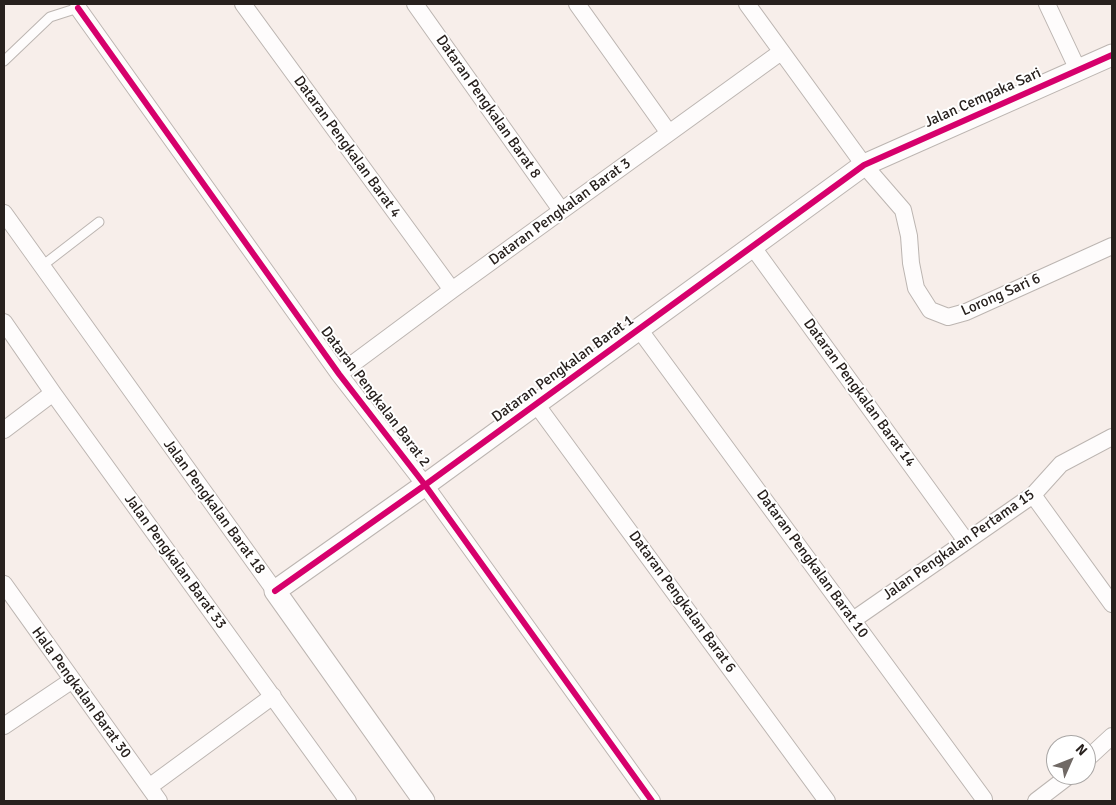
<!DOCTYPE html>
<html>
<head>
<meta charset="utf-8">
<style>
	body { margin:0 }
	#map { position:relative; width:1116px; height:805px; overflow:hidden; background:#f7eeea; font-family:Signika,sans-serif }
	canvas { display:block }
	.frame { position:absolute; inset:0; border:5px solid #28211e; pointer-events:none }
	.north { position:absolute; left:1046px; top:735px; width:50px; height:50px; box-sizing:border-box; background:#fff; border:1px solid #a9a6a5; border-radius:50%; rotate:46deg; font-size:14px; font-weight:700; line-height:20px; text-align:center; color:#28211e }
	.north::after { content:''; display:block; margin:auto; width:18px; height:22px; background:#706965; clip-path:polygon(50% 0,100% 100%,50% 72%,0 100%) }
</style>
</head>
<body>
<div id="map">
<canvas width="1116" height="805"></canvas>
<div class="frame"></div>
<div class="north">N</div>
</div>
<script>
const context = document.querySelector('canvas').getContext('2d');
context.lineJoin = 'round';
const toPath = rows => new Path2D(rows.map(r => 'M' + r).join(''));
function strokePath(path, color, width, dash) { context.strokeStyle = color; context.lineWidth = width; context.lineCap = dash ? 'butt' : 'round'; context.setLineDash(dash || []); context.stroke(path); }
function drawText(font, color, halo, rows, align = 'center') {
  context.font = font + ' Signika,sans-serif'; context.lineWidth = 4; context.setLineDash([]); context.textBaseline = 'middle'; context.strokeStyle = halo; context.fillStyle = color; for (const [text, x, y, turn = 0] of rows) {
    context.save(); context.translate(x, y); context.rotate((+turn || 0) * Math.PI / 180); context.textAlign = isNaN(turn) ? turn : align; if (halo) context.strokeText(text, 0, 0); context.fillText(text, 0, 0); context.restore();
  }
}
const service = toPath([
	[4,61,50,17,78,8],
	[42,266,99,222]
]);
const minor = toPath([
	[243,4,452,290],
	[415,4,561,210],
	[577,4,669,133],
	[747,4,864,165,903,210,909,236,911,263,916,288,930,310,948,317,966,312,1112,246],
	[1047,4,1078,70],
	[78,8,339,374,425,485,652,801],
	[4,213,275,591],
	[752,246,966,541],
	[4,322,53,393,348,801],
	[639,329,984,799],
	[339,374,452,290,781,52],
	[536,404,827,801],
	[4,430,53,393],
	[1033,495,1112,604],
	[4,584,159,801],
	[853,620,1033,495,1061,464,1112,437],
	[4,726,71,681],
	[1086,760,1112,736],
	[149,787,273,696],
	[1036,801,1070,775]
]);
const tertiary = toPath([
	[424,801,275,591,425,485,864,165,1112,55]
]);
const cycleway = toPath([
	[78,8,339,374,425,485,652,801],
	[275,591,425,485,864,165,1112,55]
]);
const streetNames = [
	["Jalan Cempaka Sari",983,98,-24],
	["Dataran Pengkalan Barat 8",488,107,55],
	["Dataran Pengkalan Barat 4",347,147,54],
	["Dataran Pengkalan Barat 3",560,212,-36],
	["Lorong Sari 6",1001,295,-24],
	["Dataran Pengkalan Barat 1",563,369,-36],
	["Dataran Pengkalan Barat 14",859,393,54],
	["Dataran Pengkalan Barat 2",375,397,53],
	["Jalan Pengkalan Barat 18",214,507,54],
	["Jalan Pengkalan Pertama 15",959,545,-35],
	["Jalan Pengkalan Barat 33",175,562,54],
	["Dataran Pengkalan Barat 10",812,564,54],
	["Dataran Pengkalan Barat 6",682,602,54],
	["Hala Pengkalan Barat 30",81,693,54]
];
strokePath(service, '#bcb5b1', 11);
strokePath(minor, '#bcb5b1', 18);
strokePath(tertiary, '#bcb5b1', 23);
strokePath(service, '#fefcfc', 9);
strokePath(minor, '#fefcfc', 16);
strokePath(tertiary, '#fefcfc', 21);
strokePath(cycleway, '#d6006c', 6);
drawText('15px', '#28211e', '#fff', streetNames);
</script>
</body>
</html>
